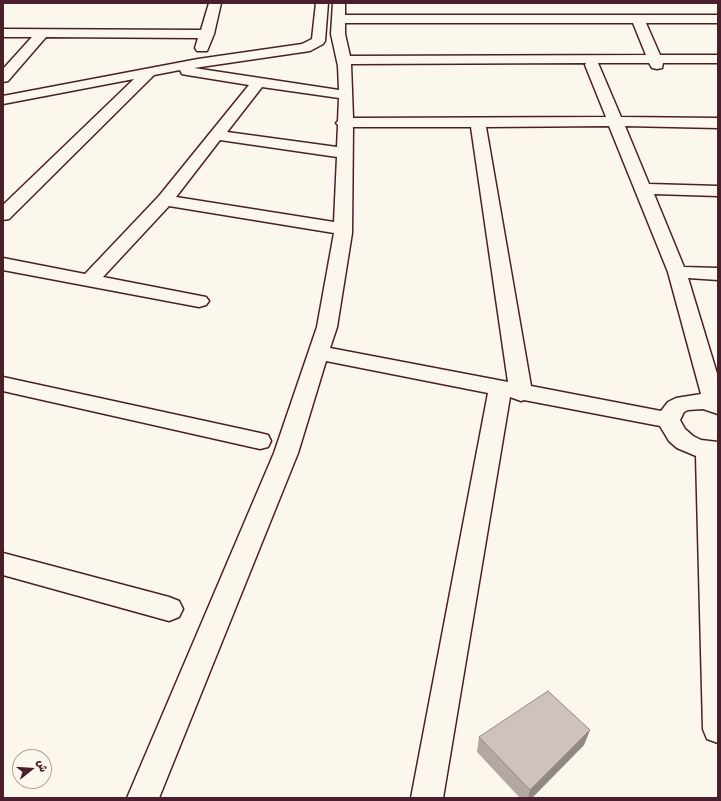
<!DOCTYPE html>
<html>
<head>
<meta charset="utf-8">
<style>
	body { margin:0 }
	#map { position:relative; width:721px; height:801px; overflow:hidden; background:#fbf7ec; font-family:"Playpen Sans","Playpen Sans Arabic",sans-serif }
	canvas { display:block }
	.frame { position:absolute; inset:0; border:4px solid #4a1f2b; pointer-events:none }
	.north { position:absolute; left:12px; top:749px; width:40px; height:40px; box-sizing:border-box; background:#fbf7ec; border:1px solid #b4a19f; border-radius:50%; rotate:73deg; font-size:11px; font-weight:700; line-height:16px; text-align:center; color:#4a1f2b }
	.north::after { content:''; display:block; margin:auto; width:14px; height:18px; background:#4a1f2b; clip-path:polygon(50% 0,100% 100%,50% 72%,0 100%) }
</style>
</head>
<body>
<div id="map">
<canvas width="721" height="801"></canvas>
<div class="frame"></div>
<div class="north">ش</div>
</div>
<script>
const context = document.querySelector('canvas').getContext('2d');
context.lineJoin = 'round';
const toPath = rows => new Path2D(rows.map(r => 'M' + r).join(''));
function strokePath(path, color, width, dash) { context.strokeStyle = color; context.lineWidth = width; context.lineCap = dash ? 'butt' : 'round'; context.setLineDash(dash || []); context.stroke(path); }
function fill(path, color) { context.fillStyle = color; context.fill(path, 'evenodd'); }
const minor = toPath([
	[209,3,221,3,214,34,207,51,197,51,195,48,198,38,46,37,8,81,3,82,3,69,32,37,3,37,3,29,201,30,209,3],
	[316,3,328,3,325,41,323,44,310,51,194,68,339,90,338,66,331,34,333,3,345,3,345,15,718,15,718,23,646,23,660,55,718,55,718,63,663,63,662,68,657,69,652,68,649,63,598,63,621,117,718,118,718,128,625,126,649,184,718,186,718,196,654,194,684,267,718,268,718,280,688,278,718,377,718,414,703,409,688,410,684,412,680,420,685,429,693,436,701,440,718,442,718,743,707,739,703,729,696,456,677,448,669,441,660,426,524,400,521,401,510,397,443,798,411,798,488,393,326,361,298,453,159,798,127,798,274,453,317,327,334,233,169,206,103,277,206,297,209,301,206,305,199,307,3,270,3,258,85,274,159,196,249,85,187,75,182,74,180,70,154,75,9,219,3,220,3,205,134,79,3,104,3,96,198,59,302,44,312,39,316,3],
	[345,23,633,23,646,55,350,56,345,34,345,23],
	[586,63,585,65,606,117,353,118,351,64,586,63],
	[262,87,339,98,338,121,336,123,338,125,337,147,227,132,262,87],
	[609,126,668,272,701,394,676,398,668,402,661,411,531,386,486,127,609,126],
	[353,127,471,127,508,382,330,348,337,327,352,233,353,127],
	[220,140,337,157,334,222,176,197,220,140],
	[3,377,260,433,268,435,271,441,268,447,260,449,3,391,3,377],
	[3,553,169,597,179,601,183,609,179,617,169,621,3,575,3,553]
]);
const wall = toPath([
	[590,730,584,745,532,798,520,798,477,752,479,737]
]);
const shadedWall = toPath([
	[590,730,584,745,532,798,528,798,530,790]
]);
const building = toPath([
	[548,691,590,730,530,790,479,737,548,691]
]);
strokePath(minor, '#4a1f2b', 3);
fill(minor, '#fbf7ec');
fill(wall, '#b2a7a2');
fill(shadedWall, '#918884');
fill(building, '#cfc2bc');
strokePath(building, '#918884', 1);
</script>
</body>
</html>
